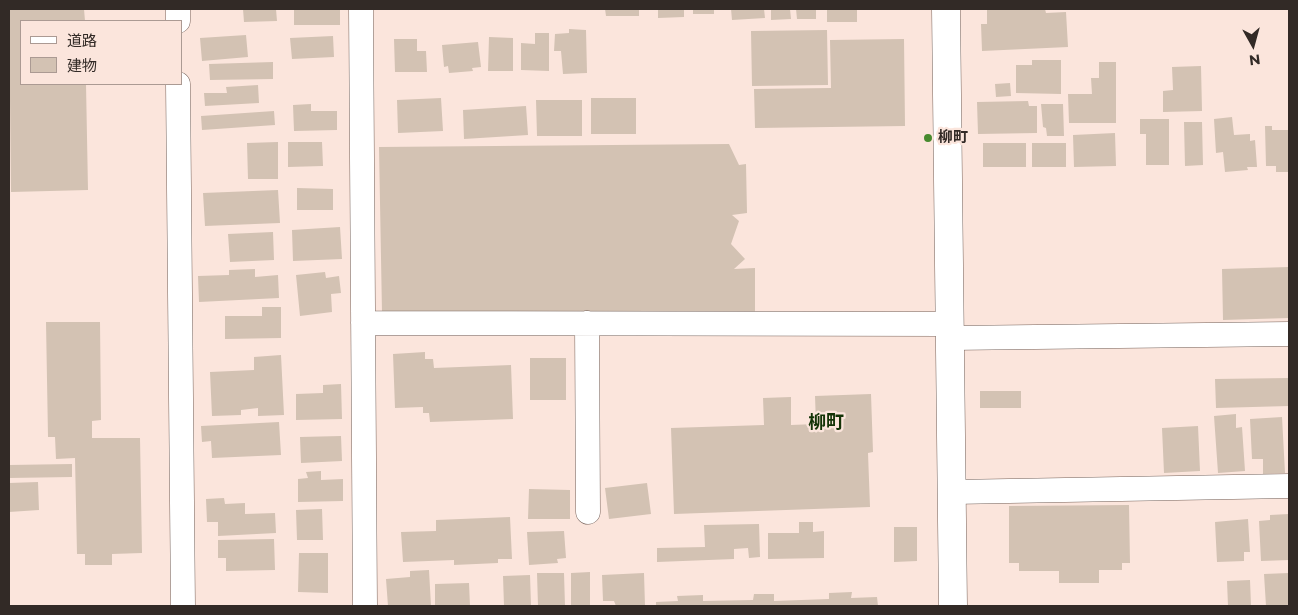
<!DOCTYPE html>
<html>
<head>
<meta charset="utf-8">
<style>
	body { margin:0 }
	#map { position:relative; width:1298px; height:615px; overflow:hidden; background:#fbe5dc; font-family:Montserrat,"Noto Sans JP",sans-serif }
	canvas { display:block }
	.frame { position:absolute; inset:0; border:10px solid #322a26; pointer-events:none }
	.legend { position:absolute; left:20px; top:20px; width:162px; height:65px; box-sizing:border-box; background:#fbe5dc; border:1px solid #ab9a93; margin:0; padding:6px 9px; list-style:none; font-size:15px; color:#322a26 }
	.legend li { display:flex; align-items:center; gap:10px; height:25px }
	.legend b { width:25px; border:1px solid #ab9a93 }
	.north { position:absolute; left:1228px; top:20px; width:50px; height:50px; -webkit-text-stroke:4px #fbe5dc; paint-order:stroke; rotate:173deg; font-size:14px; font-weight:700; line-height:20px; text-align:center; color:#322a26 }
	.north::after { content:''; display:block; margin:auto; width:18px; height:22px; background:#322a26; clip-path:polygon(50% 0,100% 100%,50% 72%,0 100%) }
</style>
</head>
<body>
<div id="map">
<canvas width="1298" height="615"></canvas>
<div class="frame"></div>
<ul class="legend">
<li><b style="height:6px;background:#fff"></b>道路</li>
<li><b style="height:14px;background:#d3c2b3"></b>建物</li>
</ul>
<div class="north">N</div>
</div>
<script>
const context = document.querySelector('canvas').getContext('2d');
context.lineJoin = 'round';
function fill(path, color) { context.fillStyle = color; context.fill(path, 'evenodd'); }
const toPath = rows => new Path2D(rows.map(r => 'M' + r).join(''));
function strokePath(path, color, width, dash) { context.strokeStyle = color; context.lineWidth = width; context.lineCap = dash ? 'butt' : 'round'; context.setLineDash(dash || []); context.stroke(path); }
function drawText(font, color, halo, rows, align = 'center') {
  context.font = font + ' Montserrat,"Noto Sans JP",sans-serif'; context.lineWidth = 4.5; context.setLineDash([]); context.textBaseline = 'middle'; context.strokeStyle = halo; context.fillStyle = color; for (const [text, x, y, turn = 0] of rows) {
    context.save(); context.translate(x, y); context.rotate((+turn || 0) * Math.PI / 180); context.textAlign = isNaN(turn) ? turn : align; if (halo) context.strokeText(text, 0, 0); context.fillText(text, 0, 0); context.restore();
  }
}
const building = toPath([
	[9,9,84,9,85,21,21,21,21,84,86,84,88,190,11,192],
	[243,9,276,9,277,21,244,22],
	[294,9,340,9,340,25,294,25],
	[605,9,639,9,639,16,606,16],
	[658,9,684,9,684,17,658,18],
	[693,9,714,9,714,14,693,14],
	[731,9,764,9,765,18,732,20],
	[771,9,790,9,791,19,771,20],
	[796,9,816,9,816,19,797,19],
	[827,9,857,9,857,22,827,22],
	[1045,9,1046,13,1066,12,1068,47,982,51,981,24,987,24,987,10],
	[569,29,586,30,587,73,563,74,561,51,554,51,555,34,569,33],
	[827,30,828,85,752,86,751,31],
	[535,33,549,33,549,71,521,70,521,43,535,44],
	[246,35,248,57,202,61,200,38],
	[333,36,334,57,292,59,290,38],
	[489,37,513,38,513,71,488,71],
	[394,39,417,39,417,51,426,51,427,72,395,72],
	[904,39,905,126,755,128,754,89,831,88,830,40],
	[478,42,481,67,472,68,473,71,449,73,448,66,444,67,442,45],
	[1032,60,1061,60,1061,94,1016,93,1016,65,1032,65],
	[273,62,273,79,210,80,209,64],
	[1099,62,1116,62,1116,123,1069,123,1068,94,1092,94,1091,78,1099,78],
	[1201,66,1202,111,1163,112,1163,91,1173,90,1172,67],
	[1010,83,1011,96,996,97,995,84],
	[258,85,259,103,205,106,204,93,227,93,226,87],
	[441,98,443,131,398,133,397,100],
	[591,98,636,98,636,134,591,134],
	[536,100,582,100,582,136,537,136],
	[1028,101,1029,106,1037,106,1037,133,978,134,977,102],
	[311,104,311,111,337,111,337,130,294,131,293,105],
	[1041,104,1063,104,1064,136,1047,136,1046,128,1043,127],
	[526,106,528,135,464,139,463,110],
	[274,111,275,125,202,130,201,116],
	[1232,117,1234,135,1250,134,1250,141,1255,140,1257,167,1247,167,1248,170,1225,172,1223,152,1216,153,1214,119],
	[1140,119,1169,119,1169,165,1146,165,1146,134,1140,134],
	[1184,122,1202,122,1203,165,1185,166],
	[1265,126,1272,126,1272,130,1289,130,1289,172,1276,172,1276,166,1266,166],
	[1115,133,1116,166,1074,167,1073,135],
	[278,142,278,179,248,179,247,143],
	[288,142,322,142,323,166,288,167],
	[983,143,1026,143,1026,167,983,167],
	[1032,143,1066,143,1066,167,1032,167],
	[729,144,739,165,746,164,747,213,732,215,739,221,731,244,745,259,734,269,755,268,755,312,382,313,379,147],
	[297,188,333,189,333,210,297,210],
	[278,190,280,223,205,226,203,193],
	[340,227,342,259,293,261,292,230],
	[273,232,274,260,230,262,228,234],
	[1289,267,1289,318,1223,320,1222,269],
	[255,269,255,277,278,275,279,298,199,302,198,276,229,275,229,270],
	[325,272,326,278,339,276,341,293,331,294,332,312,300,316,296,275],
	[262,307,281,307,281,338,225,339,225,316,262,316],
	[46,322,100,322,101,420,92,421,92,438,140,438,142,553,112,554,112,565,85,565,85,554,77,554,75,458,56,459,55,437,48,437],
	[425,352,425,359,433,359,434,368,511,365,513,419,430,422,429,413,423,413,423,407,395,408,393,354],
	[281,355,284,415,258,416,258,408,241,410,241,415,212,416,210,372,254,370,254,357],
	[530,358,566,358,566,400,530,400],
	[1289,378,1289,406,1216,408,1215,379],
	[341,384,342,419,296,420,296,394,323,393,323,385],
	[980,391,1021,391,1021,408,980,408],
	[871,394,873,452,868,453,870,507,674,514,671,428,764,425,763,398,791,397,791,425,816,424,815,396],
	[1236,414,1236,428,1242,427,1245,471,1218,473,1214,416],
	[1282,417,1285,473,1263,474,1263,459,1252,459,1250,419],
	[279,422,281,455,212,458,211,441,202,442,201,426],
	[1198,426,1200,471,1164,473,1162,428],
	[341,436,342,461,301,463,300,437],
	[72,464,72,477,9,478,9,465],
	[321,471,321,480,343,479,343,501,298,502,298,479,308,478,306,472],
	[38,482,39,510,9,512,9,483],
	[647,483,651,514,609,519,605,488],
	[529,489,570,490,570,519,528,519],
	[224,498,225,504,245,503,245,514,275,513,276,533,218,536,218,522,207,522,206,499],
	[1129,505,1130,563,1122,563,1122,570,1099,570,1099,583,1059,583,1059,571,1019,571,1019,563,1009,563,1009,506],
	[322,509,323,540,297,540,296,510],
	[1289,514,1289,560,1261,561,1259,521,1270,520,1270,515],
	[510,517,512,559,498,559,498,563,454,565,454,560,403,562,401,532,436,531,436,520],
	[1248,519,1250,552,1244,552,1244,561,1217,562,1215,522],
	[799,522,813,522,813,532,824,531,824,558,768,559,768,533,799,533],
	[759,524,760,557,749,558,748,548,734,549,734,559,657,562,657,548,705,547,704,525],
	[894,527,917,527,917,561,894,562],
	[564,531,566,558,557,559,558,563,529,565,527,532],
	[274,539,275,570,226,571,226,558,218,558,218,540],
	[299,553,328,553,328,593,298,592],
	[429,570,431,606,388,606,386,579,410,577,410,571],
	[590,572,590,606,571,606,571,573],
	[537,573,564,573,565,606,538,606],
	[644,573,645,606,616,606,614,601,603,601,602,575],
	[1289,573,1289,606,1266,606,1264,574],
	[530,575,531,606,504,606,503,576],
	[1250,580,1251,606,1228,606,1227,581],
	[469,583,470,606,435,606,435,584],
	[852,592,851,598,877,597,878,606,656,606,656,602,678,601,677,596,703,595,703,601,753,600,754,594,774,594,774,601,829,599,829,593]
]);
const street = toPath([
	[178,9,178,21],
	[361,9,365,606],
	[178,84,183,606],
	[363,323,950,324],
	[587,323,588,512],
	[951,338,1289,334],
	[953,492,1289,486]
]);
const secondary = toPath([
	[946,9,953,606]
]);
const markers = [
	[928,138,5,"#478a2e"]
];
const poiNames = [
	["柳町",938,138]
];
const quarterNames = [
	["柳町",826,423]
];
fill(building, '#d3c2b3');
strokePath(street, '#76635b', 25);
strokePath(secondary, '#76635b', 29);
strokePath(street, '#fff', 24);
strokePath(secondary, '#fff', 28);
for (const [x, y, r, color] of markers) { const dot = new Path2D(); dot.arc(x, y, r, 0, 2 * Math.PI); context.fillStyle = color; context.fill(dot); strokePath(dot, '#fbe5dc', 2); }
drawText('bold 15px', '#322a26', '#fbe5dc', poiNames, 'left');
drawText('bold 18px', '#143407', '#fbe5dc', quarterNames);
</script>
</body>
</html>
